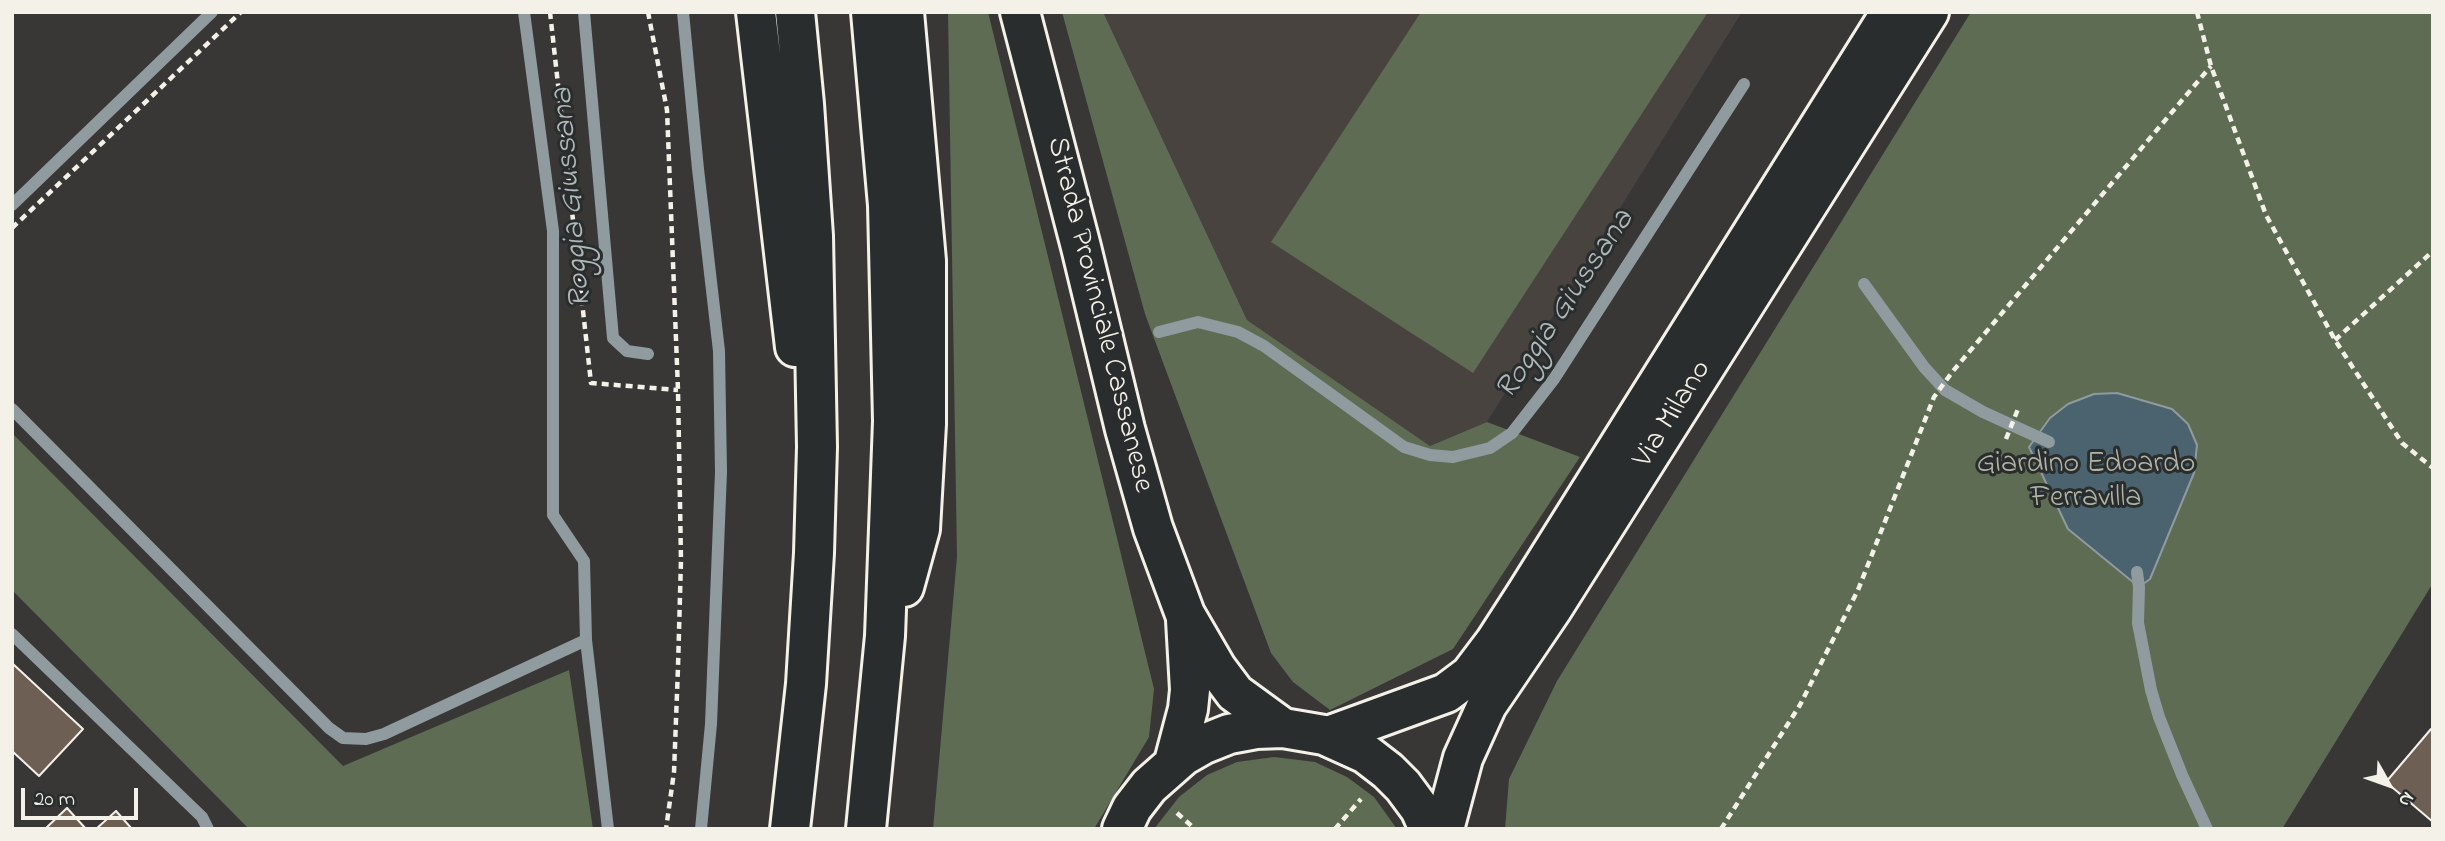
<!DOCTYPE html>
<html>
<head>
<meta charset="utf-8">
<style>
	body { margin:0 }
	#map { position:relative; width:2445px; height:841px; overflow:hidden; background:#383736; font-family:"Indie Flower",sans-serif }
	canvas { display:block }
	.frame { position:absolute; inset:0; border:14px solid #f4f1e8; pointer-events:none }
	.north { position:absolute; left:2354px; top:750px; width:70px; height:70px; -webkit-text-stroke:5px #2a2d2e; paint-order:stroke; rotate:130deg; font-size:19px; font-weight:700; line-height:28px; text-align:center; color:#f4f1e8 }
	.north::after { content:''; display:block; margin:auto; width:24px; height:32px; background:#f4f1e8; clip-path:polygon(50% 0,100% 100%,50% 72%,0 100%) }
	.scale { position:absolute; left:21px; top:788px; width:117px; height:32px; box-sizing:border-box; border:4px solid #f4f1e8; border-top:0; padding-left:9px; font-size:21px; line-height:24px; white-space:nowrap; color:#f4f1e8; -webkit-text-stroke:5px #2a2d2e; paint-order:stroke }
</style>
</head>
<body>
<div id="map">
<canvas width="2445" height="841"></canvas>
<div class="frame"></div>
<div class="north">N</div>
<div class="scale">20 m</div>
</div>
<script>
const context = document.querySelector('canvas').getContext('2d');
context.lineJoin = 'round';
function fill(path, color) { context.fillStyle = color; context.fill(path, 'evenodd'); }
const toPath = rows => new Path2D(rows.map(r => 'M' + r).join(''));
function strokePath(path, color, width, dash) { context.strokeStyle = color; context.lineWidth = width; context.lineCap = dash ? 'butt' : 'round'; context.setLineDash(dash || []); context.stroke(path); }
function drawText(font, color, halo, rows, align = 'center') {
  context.font = font + ' "Indie Flower",sans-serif'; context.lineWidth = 6; context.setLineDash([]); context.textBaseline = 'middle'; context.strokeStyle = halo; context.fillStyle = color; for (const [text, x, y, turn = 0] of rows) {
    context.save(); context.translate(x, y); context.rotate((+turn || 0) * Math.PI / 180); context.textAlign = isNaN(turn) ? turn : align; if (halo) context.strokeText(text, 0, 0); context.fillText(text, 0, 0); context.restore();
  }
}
const built = toPath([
	[1103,12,1742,12,1487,422,1430,446,1247,320]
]);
const green = toPath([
	[948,12,988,12,1154,689,1149,737,1094,829,933,829,957,557],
	[1062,12,1103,12,1247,320,1430,446,1487,422,1580,457,1453,649,1330,710,1293,682,1271,653,1145,314],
	[1421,12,1708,12,1473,373,1271,242],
	[1971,12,2433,12,2433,583,2282,829,1505,829,1509,779,1557,681],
	[12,433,343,766,569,670,593,829,249,829,12,590],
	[1274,757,1315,762,1347,777,1374,797,1397,829,1154,829,1179,797,1207,775,1237,762]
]);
const water = toPath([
	[2117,393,2172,409,2188,424,2197,445,2194,473,2150,579,2139,587,2068,529,2029,447,2050,418,2068,404,2094,394,2117,393]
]);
const stream = toPath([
	[524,12,553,231,553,515,584,561,586,640,608,829],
	[584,12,613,338,627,351,648,354],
	[683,12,698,169,719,351,721,472,711,724,701,829],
	[12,205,212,12],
	[1864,284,1924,367,1945,390,1983,412,2049,442],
	[1159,332,1198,322,1238,332,1264,346,1404,447,1430,455,1453,457,1490,448,1512,433,1554,379,1744,84],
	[12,409,329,728,343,738,366,739,384,734,586,640],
	[2137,572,2139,587,2138,623,2151,690,2159,717,2182,775,2207,829],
	[12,634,202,817,208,829]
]);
const building = toPath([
	[13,664,83,729,39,776,12,751,13,664],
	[2431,729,2433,730,2433,822,2386,782,2431,729],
	[67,808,86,829,45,829,67,808],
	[116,811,132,829,96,829,116,811]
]);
const path = toPath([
	[550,12,591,383,678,390],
	[648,12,667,110,678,390,681,560,678,667,674,772,666,829],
	[2197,12,2211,66,2266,215,2335,340,2402,443,2433,468],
	[12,228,241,12],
	[2335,340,2433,251],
	[2006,439,2018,409],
	[1177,813,1195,829],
	[1335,829,1361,799],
	[1721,829,1800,705,1858,590,1934,397,1953,371,2211,66]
]);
const tertiary = toPath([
	[1328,736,1446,693,1470,675,1495,642,1526,594,1891,12],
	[1444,829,1463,758,1487,705,1552,609,1929,12]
]);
const secondary = toPath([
	[1020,12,1081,247,1125,429,1153,528,1185,614,1217,669,1235,693,1283,728],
	[1174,762,1188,709,1190,690,1186,620],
	[1122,829,1132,808,1149,786,1183,756,1204,744,1229,734,1256,729,1283,728,1324,735,1366,754,1388,771,1403,786,1420,809,1429,829]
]);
const trunk = toPath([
	[756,12,795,347],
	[904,587,920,529,926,424,926,261,904,12],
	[790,829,806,684,814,553,817,447,813,236,804,104,795,12],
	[866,829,885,636,893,421,888,205,871,12]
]);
const streetNames = [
	["Strada Provinciale Cassanese",1098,315,76],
	["Via Milano",1674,415,-58]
];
const parkNames = [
	["Giardino Edoardo",2086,466],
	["Ferravilla",2086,500]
];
const waterNames = [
	["Roggia Giussana",574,198,-95],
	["Roggia Giussana",1567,306,-56]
];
fill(built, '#48433f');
fill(green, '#5e6c54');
fill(water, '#4b626f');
strokePath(water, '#8f9b9f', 2);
strokePath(stream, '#8f9b9f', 12);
fill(building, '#6e5f54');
strokePath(building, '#f4f1e8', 2);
strokePath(tertiary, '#f4f1e8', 44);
strokePath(secondary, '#f4f1e8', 44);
strokePath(trunk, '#f4f1e8', 44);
strokePath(path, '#f4f1e8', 4.5, [7, 5]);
strokePath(tertiary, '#2a2d2e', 38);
strokePath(secondary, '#2a2d2e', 38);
strokePath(trunk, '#2a2d2e', 38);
drawText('30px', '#f4f1e8', '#2a2d2e', streetNames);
drawText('30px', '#b0b5a5', '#2a2d2e', parkNames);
drawText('italic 32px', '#b0b8b8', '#2a2d2e', waterNames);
</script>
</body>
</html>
